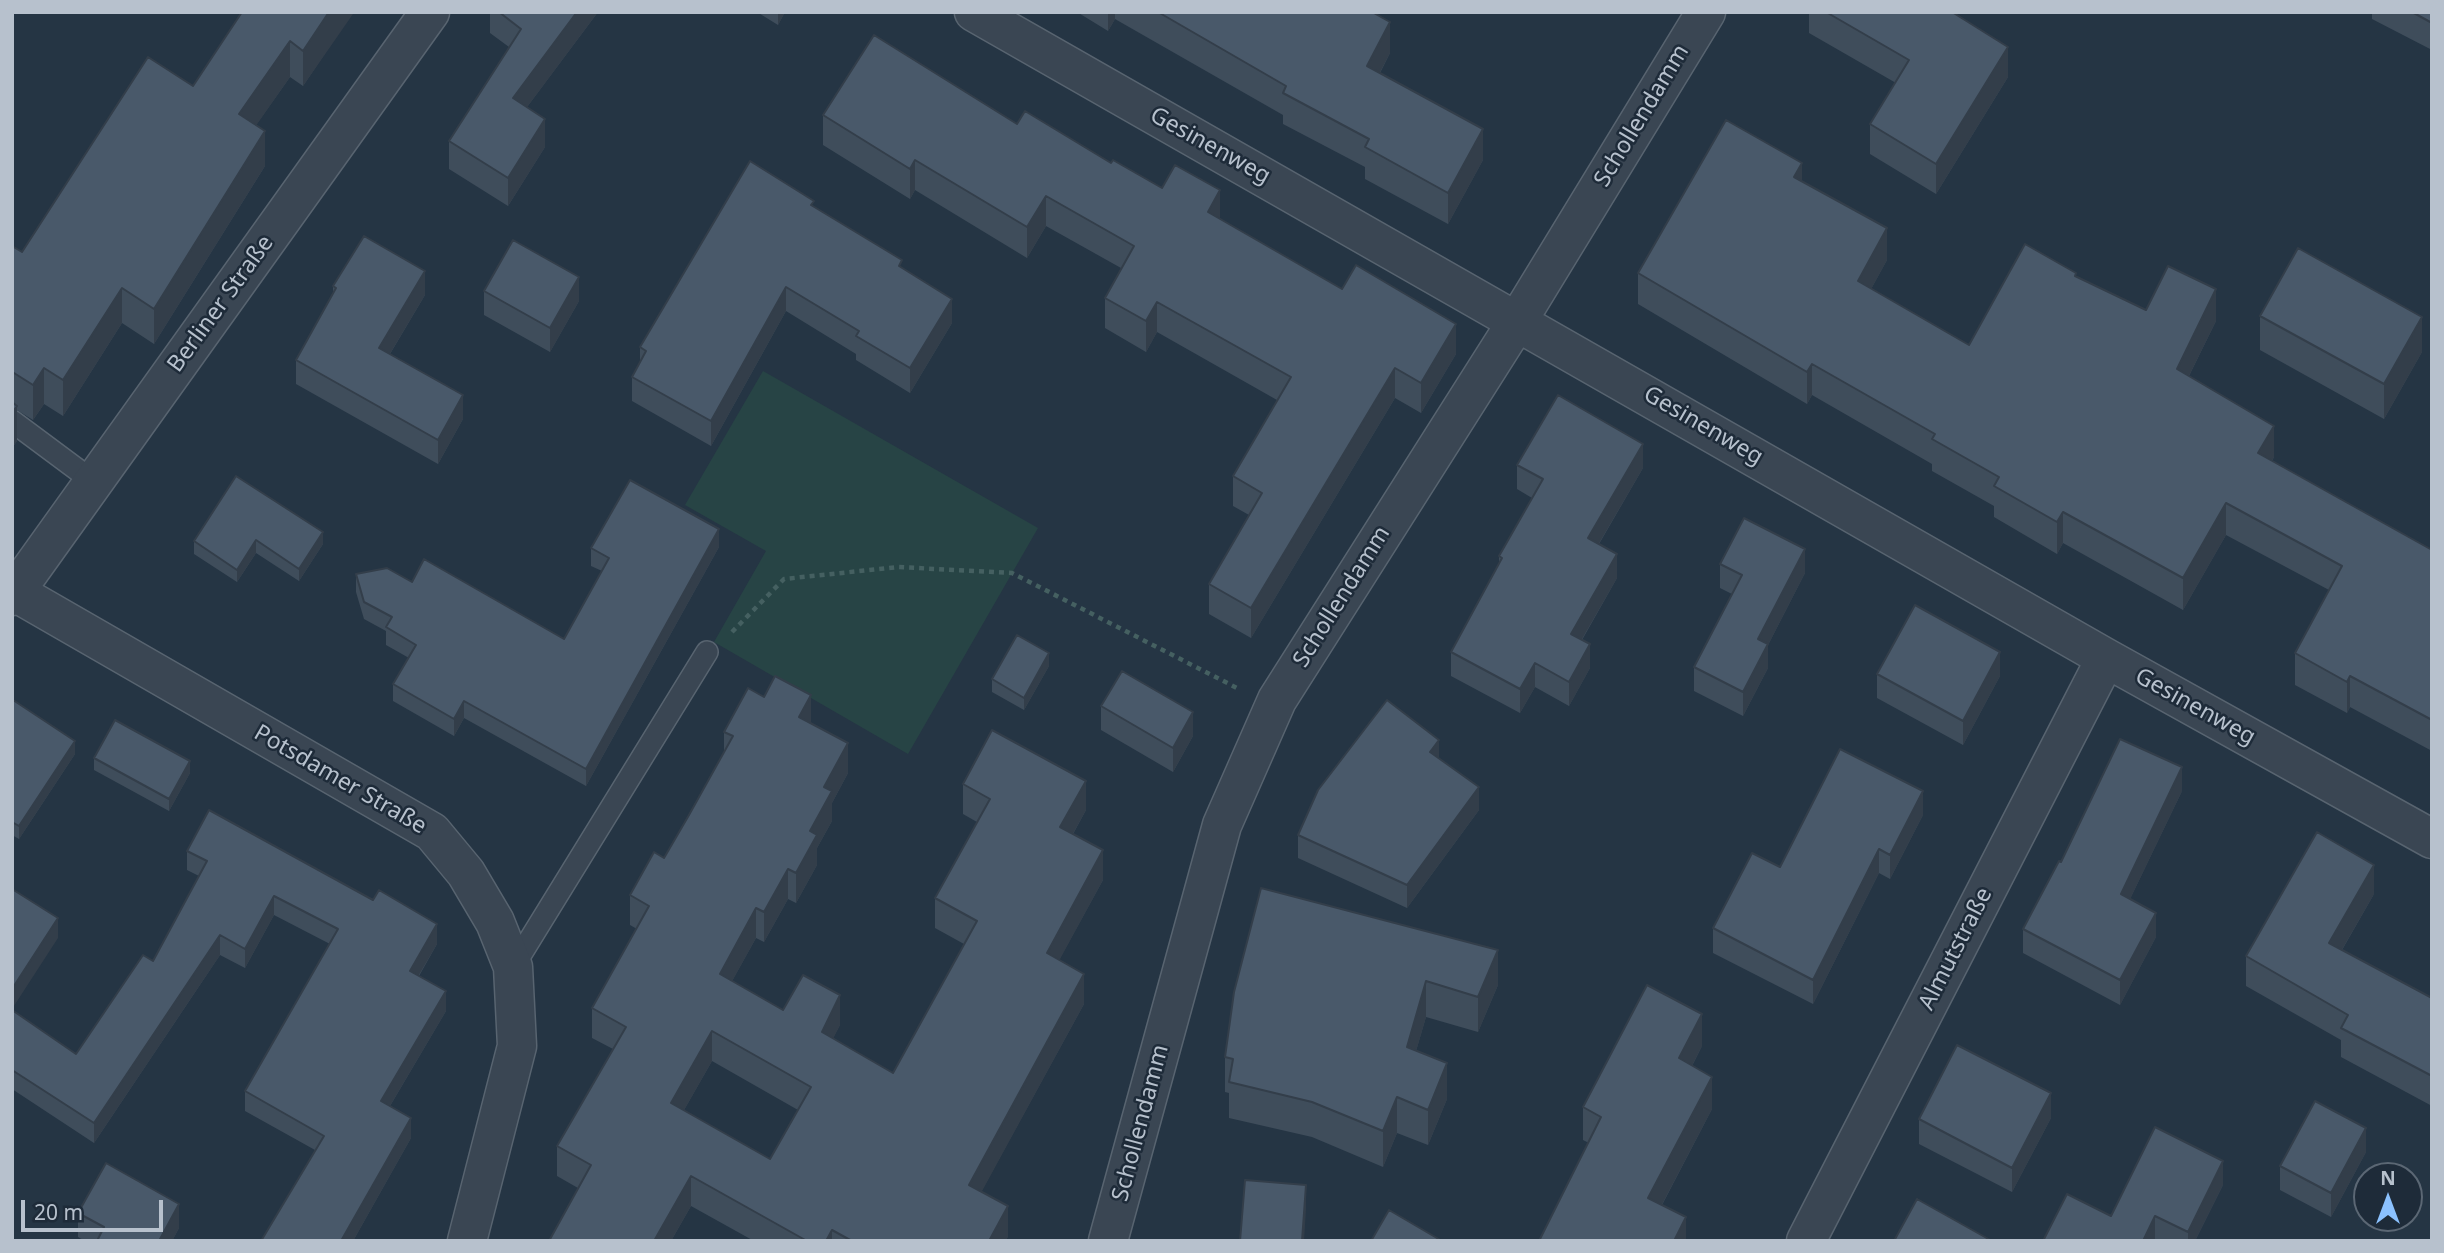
<!DOCTYPE html>
<html>
<head>
<meta charset="utf-8">
<style>
	body { margin:0 }
	#map { position:relative; width:2444px; height:1253px; overflow:hidden; background:#253544; font-family:"Noto Sans",sans-serif }
	canvas { display:block }
	.frame { position:absolute; inset:0; border:14px solid #b7c1cd; pointer-events:none }
	.north { position:absolute; left:2353px; top:1162px; width:70px; height:70px; box-sizing:border-box; background:#1e2b39; border:2px solid #5b6774; border-radius:50%; rotate:0deg; font-size:19px; font-weight:700; line-height:28px; text-align:center; color:#b7c1cd }
	.north::after { content:''; display:block; margin:auto; width:24px; height:32px; background:#8bc1fe; clip-path:polygon(50% 0,100% 100%,50% 72%,0 100%) }
	.scale { position:absolute; left:21px; top:1200px; width:142px; height:32px; box-sizing:border-box; border:4px solid #b7c1cd; border-top:0; padding-left:9px; font-size:21px; line-height:24px; white-space:nowrap; color:#b7c1cd; -webkit-text-stroke:5px #1e2b39; paint-order:stroke }
</style>
</head>
<body>
<div id="map">
<canvas width="2444" height="1253"></canvas>
<div class="frame"></div>
<div class="north">N</div>
<div class="scale">20 m</div>
</div>
<script>
const context = document.querySelector('canvas').getContext('2d');
context.lineJoin = 'round';
function fill(path, color) { context.fillStyle = color; context.fill(path, 'evenodd'); }
const toPath = rows => new Path2D(rows.map(r => 'M' + r).join(''));
function strokePath(path, color, width, dash) { context.strokeStyle = color; context.lineWidth = width; context.lineCap = dash ? 'butt' : 'round'; context.setLineDash(dash || []); context.stroke(path); }
function drawText(font, color, halo, rows, align = 'center') {
  context.font = font + ' "Noto Sans",sans-serif'; context.lineWidth = 5; context.setLineDash([]); context.textBaseline = 'middle'; context.strokeStyle = halo; context.fillStyle = color; for (const [text, x, y, turn = 0] of rows) {
    context.save(); context.translate(x, y); context.rotate((+turn || 0) * Math.PI / 180); context.textAlign = isNaN(turn) ? turn : align; if (halo) context.strokeText(text, 0, 0); context.fillText(text, 0, 0); context.restore();
  }
}
const green = toPath([
	[763,371,1038,528,908,754,714,642,766,551,685,505]
]);
const path = toPath([
	[732,632,784,579,898,567,1012,573,1237,688]
]);
const lane = toPath([
	[12,421,94,482],
	[513,967,707,652]
]);
const street = toPath([
	[974,12,2106,658,2432,839],
	[15,592,432,832,466,873,495,922,513,967,517,1046,467,1241],
	[12,596,430,12],
	[1108,1241,1222,825,1277,700,1518,320,1706,12],
	[1806,1241,2106,658]
]);
const wall = toPath([
	[353,12,303,86,290,77,256,125,265,166,154,344,122,323,63,416,44,404,33,420,17,410,17,441,12,448,12,246,22,252,193,86],
	[490,12,598,12,527,107,545,147,508,206,449,169,449,141,509,47,490,33],
	[757,12,785,12,778,25],
	[1077,12,1372,12,1390,53,1380,73,1483,160,1448,224,1365,179,1365,167,1283,124,1283,115,1115,19,1108,31],
	[1809,12,1952,12,2008,77,1936,194,1870,154,1870,124,1896,83,1809,33],
	[2372,12,2432,12,2432,50,2372,19],
	[823,115,1017,124,1111,163,1162,188,1220,219,1456,354,1421,413,1395,398,1251,638,1209,614,1209,584,1249,515,1233,506,1233,476,1277,400,1157,332,1146,352,1105,328,1105,298,1121,268,1046,226,1027,258,915,190,910,199,823,145],
	[1802,181,1887,260,1871,289,1969,345,2076,276,2146,310,2216,321,2189,376,2274,457,2272,461,2432,550,2432,751,2350,707,2347,713,2295,685,2295,653,2329,590,2226,535,2183,610,2063,543,2057,554,1994,517,1994,506,1932,471,1932,464,1812,395,1807,404,1638,304,1638,273],
	[814,207,902,268,952,323,910,393,856,360,856,354,786,311,711,446,632,401,632,377,640,363,640,347],
	[333,286,425,295,390,354,463,419,438,464,296,384,296,360,333,293],
	[484,291,579,301,550,352,484,315],
	[2260,316,2422,352,2384,419,2260,350],
	[1517,465,1643,468,1599,544,1617,578,1582,640,1590,668,1569,706,1535,687,1520,713,1451,676,1451,652,1499,565,1499,556,1532,498,1517,489],
	[236,476,323,544,299,581,256,553,237,582,194,554,194,541],
	[719,547,586,786,464,718,454,736,393,701,393,684,409,658,386,645,386,631,364,619,356,592,356,574,412,582,564,639,602,571,591,566,591,548],
	[1720,564,1805,573,1768,645,1768,668,1743,716,1694,691,1694,667,1732,594,1720,588],
	[1049,666,1024,710,992,692,992,679],
	[1877,674,2000,676,1963,745,1877,698],
	[12,702,75,754,19,839,12,835],
	[1101,706,1193,736,1173,772,1101,730],
	[811,723,848,773,832,803,832,821,817,848,817,865,796,903,788,899,764,942,756,938,732,981,783,1010,840,1025,833,1038,893,1073,964,944,935,928,935,898,977,822,963,814,963,784,1086,810,1073,834,1103,880,1059,960,1084,1004,981,1192,1008,1236,1006,1241,754,1241,691,1206,671,1241,549,1241,578,1188,557,1176,557,1146,613,1049,592,1038,592,1008,637,929,630,925,630,895,664,858,724,752,724,732],
	[712,1061,798,1110,770,1159,684,1110],
	[94,758,190,773,169,811,94,770],
	[1439,759,1479,810,1407,908,1298,858,1298,835],
	[2182,791,2130,899,2156,937,2120,1005,2023,953,2023,929,2061,862],
	[1923,815,1890,879,1879,873,1813,1004,1713,953,1713,928],
	[187,851,437,944,419,976,446,1011,390,1106,411,1138,353,1241,261,1241,315,1150,245,1111,245,1091,330,944,274,915,245,968,220,955,94,1143,12,1089,12,1010,76,1054,153,961,199,876,187,870],
	[1261,888,1498,985,1478,1032,1426,1017,1416,1051,1447,1099,1428,1145,1397,1133,1383,1167,1312,1137,1229,1118,1229,1093,1225,1092,1225,1057],
	[2374,894,2342,950,2432,998,2432,1106,2341,1057,2341,1040,2246,986,2246,956],
	[1702,1046,1692,1066,1712,1109,1662,1205,1686,1241,1540,1241,1589,1143,1583,1140,1583,1107],
	[2051,1118,2012,1192,1919,1144,1919,1119],
	[2366,1152,2331,1217,2280,1190,2280,1166],
	[2223,1185,2195,1241,2157,1241,2111,1216],
	[78,1213,179,1228,172,1241,85,1241,78,1237]
]);
const shadedWall = toPath([
	[329,12,353,12,353,14,303,86,303,51],
	[577,12,598,12,513,126,513,98],
	[778,12,785,12,778,25],
	[1108,12,1115,12,1115,19,1108,31],
	[1390,22,1390,53,1367,97,1367,66],
	[290,41,290,77,239,150,239,114],
	[2008,47,2008,77,1936,194,1936,164],
	[545,119,545,147,508,206,508,178],
	[1483,129,1483,160,1448,224,1448,193],
	[265,131,265,166,154,344,154,309],
	[915,160,915,190,910,199,910,169],
	[1802,163,1802,194,1794,177],
	[1220,190,1220,220,1208,212],
	[1046,196,1046,226,1027,258,1027,227],
	[1887,228,1887,260,1858,313,1858,281],
	[425,271,425,295,379,372,379,348],
	[579,277,579,301,550,352,550,328],
	[786,287,786,311,711,446,711,421],
	[122,288,122,323,63,416,63,380],
	[2216,289,2216,321,2177,400,2177,369],
	[952,299,952,323,910,393,910,368],
	[1157,302,1157,332,1146,352,1146,321],
	[2422,317,2422,352,2384,419,2384,384],
	[1456,324,1456,354,1421,413,1421,383],
	[1812,364,1812,395,1807,404,1807,372],
	[44,368,44,404,33,420,33,385],
	[1395,368,1395,398,1251,638,1251,608],
	[12,373,14,373,14,408,12,409],
	[463,395,463,419,438,464,438,440],
	[17,406,17,441,12,448,12,413],
	[2274,426,2274,457,2258,484,2258,453],
	[1643,444,1643,468,1588,562,1588,538],
	[2226,503,2226,535,2183,610,2183,578],
	[2063,512,2063,543,2057,554,2057,522],
	[719,529,719,547,586,786,586,769],
	[323,532,323,544,299,581,299,569],
	[256,540,256,553,237,582,237,570],
	[1805,549,1805,573,1768,645,1768,668,1743,716,1743,692,1758,639],
	[1617,554,1617,578,1571,658,1571,634],
	[1590,644,1590,668,1569,706,1569,682],
	[2000,652,2000,676,1963,745,1963,721],
	[1049,653,1049,666,1024,710,1024,698],
	[1535,663,1535,687,1520,713,1520,689],
	[2350,676,2350,707,2347,713,2347,682],
	[811,695,811,725,799,717],
	[464,701,464,718,454,736,454,719],
	[1193,712,1193,736,1173,772,1173,748],
	[1439,740,1439,762,1430,752],
	[75,741,75,754,19,839,19,826],
	[848,743,848,773,832,803,832,821,817,848,817,865,796,903,796,873,824,787],
	[190,761,190,773,169,811,169,799],
	[2182,767,2182,791,2121,918,2121,894],
	[1086,781,1086,810,1060,857,1060,827],
	[1479,787,1479,810,1407,908,1407,885],
	[1923,791,1923,815,1890,879,1890,855],
	[1879,849,1879,873,1813,1004,1813,980],
	[1103,850,1103,880,1047,983,1047,953],
	[2374,865,2374,894,2329,972,2329,943],
	[788,869,788,899,764,942,764,912],
	[274,896,274,915,245,968,245,949],
	[756,908,756,938,720,1003,720,974],
	[2156,913,2156,937,2120,1005,2120,980],
	[58,918,58,938,12,1009,12,989],
	[437,924,437,944,410,990,410,971],
	[220,935,220,955,94,1143,94,1123],
	[1498,950,1498,985,1478,1032,1478,997],
	[1084,974,1084,1004,969,1215,969,1185],
	[1426,981,1426,1017,1407,1082,1407,1047],
	[446,991,446,1011,381,1121,381,1101],
	[840,995,840,1025,822,1061,822,1032],
	[1702,1014,1702,1046,1679,1091,1679,1058],
	[712,1031,712,1061,671,1133,671,1103],
	[1447,1063,1447,1099,1428,1145,1428,1110],
	[1712,1077,1712,1109,1648,1231,1648,1198],
	[2051,1093,2051,1118,2012,1192,2012,1168],
	[1397,1097,1397,1133,1383,1167,1383,1131],
	[411,1118,411,1138,353,1241,341,1241],
	[2366,1128,2366,1152,2331,1217,2331,1193],
	[2223,1161,2223,1185,2195,1241,2188,1241,2188,1232],
	[691,1176,691,1206,671,1241,654,1241],
	[1306,1185,1306,1209,1304,1241,1302,1241],
	[179,1204,179,1228,172,1241,159,1241],
	[1008,1206,1008,1236,1006,1241,989,1241],
	[2155,1216,2155,1241,2143,1241],
	[1686,1217,1686,1241,1674,1241],
	[832,1230,832,1241,826,1241]
]);
const building = toPath([
	[242,12,329,12,303,51,290,41,239,114,265,131,154,309,122,288,63,380,44,368,33,385,14,373,12,373,12,246,22,252,148,57,193,86,242,12],
	[499,12,577,12,513,98,545,119,508,178,449,141,521,29,499,12],
	[1158,12,1372,12,1390,22,1367,66,1483,129,1448,193,1365,147,1369,139,1283,93,1286,86,1158,12],
	[1826,12,1952,12,2008,47,1936,164,1870,124,1909,60,1826,12],
	[2412,12,2432,12,2432,23,2412,12],
	[874,35,1017,124,1025,111,1111,163,1113,160,1162,188,1175,165,1220,190,1208,212,1342,289,1356,265,1456,324,1421,383,1395,368,1251,608,1209,584,1262,493,1233,476,1291,377,1157,302,1146,321,1105,298,1134,246,1046,196,1027,227,915,160,910,169,823,115,874,35],
	[1726,120,1802,163,1794,177,1887,228,1858,281,1969,345,2025,244,2076,273,2075,276,2146,310,2168,266,2216,289,2177,369,2274,426,2258,453,2432,550,2432,720,2350,676,2347,682,2295,653,2342,566,2226,503,2183,578,2063,512,2057,522,1994,486,1999,477,1932,439,1935,434,1812,364,1807,372,1638,273,1726,120],
	[750,161,814,201,811,205,902,260,899,266,952,299,910,368,856,336,859,331,786,287,711,421,632,377,646,351,640,347,750,161],
	[364,236,425,271,379,348,463,395,438,440,296,360,336,288,333,286,364,236],
	[513,240,579,277,550,328,484,291,513,240],
	[2298,248,2422,317,2384,384,2260,316,2298,248],
	[1558,395,1643,444,1588,538,1617,554,1571,634,1590,644,1569,682,1535,663,1520,689,1451,652,1502,558,1499,556,1543,479,1517,465,1558,395],
	[12,402,17,406,12,413,12,402],
	[236,476,323,532,299,569,256,540,237,570,194,541,236,476],
	[630,480,719,529,586,769,464,701,454,719,393,684,416,645,386,627,392,617,364,602,356,574,387,568,412,582,424,559,564,639,609,558,591,548,630,480],
	[1744,518,1805,549,1758,639,1768,644,1743,692,1694,667,1742,575,1720,564,1744,518],
	[1915,605,2000,652,1963,721,1877,674,1915,605],
	[1017,635,1049,653,1024,698,992,679,1017,635],
	[1122,671,1193,712,1173,748,1101,706,1122,671],
	[775,676,811,695,799,717,848,743,824,787,832,791,810,831,817,835,796,873,788,869,764,912,756,908,720,974,783,1010,803,975,840,995,822,1032,893,1073,977,921,935,898,990,799,963,784,992,730,1086,781,1060,827,1103,850,1047,953,1084,974,969,1185,1008,1206,989,1241,852,1241,832,1230,826,1241,807,1241,691,1176,654,1241,549,1241,591,1165,557,1146,626,1027,592,1008,649,906,630,895,654,852,664,858,689,815,733,736,724,732,748,688,764,697,775,676],
	[712,1031,811,1087,770,1159,671,1103,712,1031],
	[13,700,75,741,19,826,12,822,12,702,13,700],
	[1387,700,1439,740,1430,752,1479,787,1407,885,1298,835,1318,790,1387,700],
	[115,720,190,761,169,799,94,758,115,720],
	[2120,739,2182,767,2121,894,2156,913,2120,980,2023,929,2059,861,2061,862,2120,739],
	[1840,749,1923,791,1890,855,1879,849,1813,980,1713,928,1752,853,1780,867,1840,749],
	[209,810,373,900,379,890,437,924,410,971,446,991,381,1101,411,1118,341,1241,261,1241,324,1136,245,1091,338,929,274,896,245,949,220,935,94,1123,12,1070,12,1010,76,1054,143,955,153,961,207,861,187,851,209,810],
	[2317,832,2374,865,2329,943,2432,998,2432,1076,2341,1028,2348,1015,2246,956,2317,832],
	[1261,888,1498,950,1478,997,1426,981,1407,1047,1447,1063,1428,1110,1397,1097,1383,1131,1312,1102,1229,1082,1233,1059,1225,1057,1234,992,1261,888],
	[12,889,58,918,12,989,12,889],
	[1647,985,1702,1014,1679,1058,1712,1077,1648,1198,1686,1217,1674,1241,1543,1241,1540,1239,1601,1117,1583,1107,1647,985],
	[1957,1045,2051,1093,2012,1168,1919,1119,1957,1045],
	[2315,1101,2366,1128,2331,1193,2280,1166,2315,1101],
	[2155,1127,2223,1161,2188,1232,2155,1216,2143,1241,2043,1241,2067,1194,2111,1216,2155,1127],
	[106,1163,179,1204,159,1241,97,1241,104,1227,78,1213,106,1163],
	[1245,1180,1306,1185,1302,1241,1240,1241,1245,1180],
	[1917,1199,1992,1241,1894,1241,1917,1199],
	[1389,1210,1442,1241,1371,1241,1389,1210]
]);
const streetNames = [
	["Schollendamm",1642,116,-59],
	["Gesinenweg",1210,146,29],
	["Berliner Straße",221,304,-54],
	["Gesinenweg",1703,426,30],
	["Schollendamm",1342,597,-58],
	["Gesinenweg",2195,707,29],
	["Potsdamer Straße",340,780,30],
	["Almutstraße",1956,949,-63],
	["Schollendamm",1141,1123,-75]
];
fill(green, '#274445');
strokePath(lane, '#586470', 24);
strokePath(street, '#586470', 41);
strokePath(path, '#456061', 4.5, [5, 5]);
strokePath(lane, '#3a4653', 21);
strokePath(street, '#3a4653', 38);
fill(wall, '#3f4d5b');
fill(shadedWall, '#333e4a');
fill(building, '#49596a');
strokePath(building, '#333e4a', 2);
drawText('23px', '#b7c1cd', '#1e2b39', streetNames);
</script>
</body>
</html>
